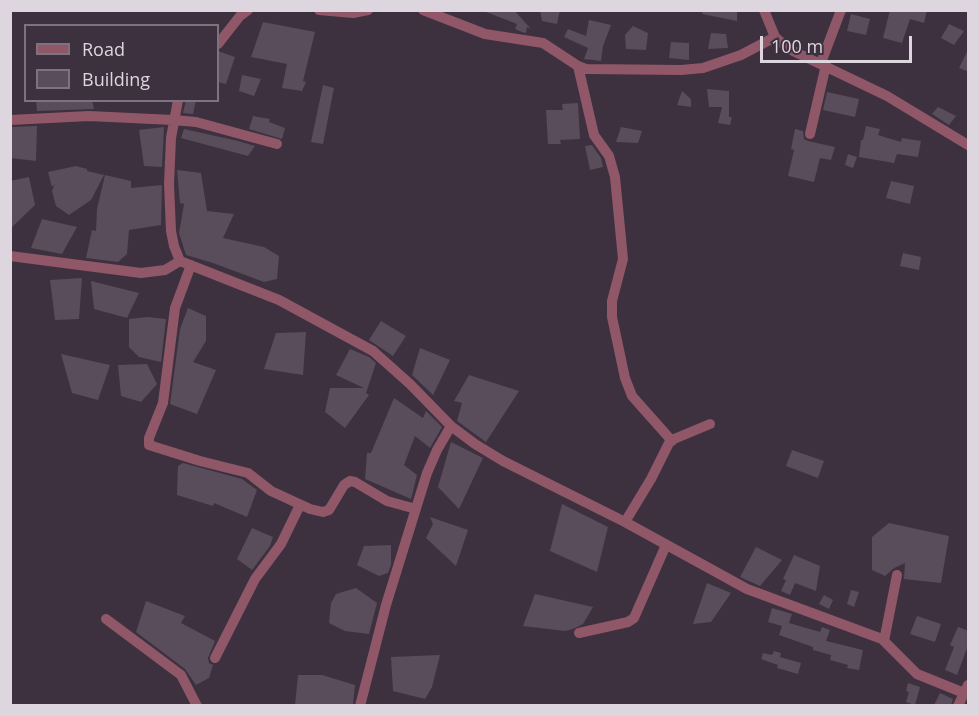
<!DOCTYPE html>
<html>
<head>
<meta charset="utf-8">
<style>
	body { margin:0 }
	#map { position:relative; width:979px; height:716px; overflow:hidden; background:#3d313f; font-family:"Open Sans",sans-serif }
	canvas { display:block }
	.frame { position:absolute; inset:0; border:12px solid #ded6df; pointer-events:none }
	.legend { position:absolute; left:24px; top:24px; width:195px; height:78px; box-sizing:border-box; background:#3d313f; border:2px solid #7d737f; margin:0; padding:8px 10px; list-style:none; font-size:18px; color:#ded6df }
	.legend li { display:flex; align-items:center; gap:12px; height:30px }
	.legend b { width:30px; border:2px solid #7d737f }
	.scale { position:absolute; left:760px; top:36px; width:152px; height:27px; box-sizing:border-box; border:3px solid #ded6df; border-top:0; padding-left:8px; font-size:18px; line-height:21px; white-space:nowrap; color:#ded6df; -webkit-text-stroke:4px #3d313f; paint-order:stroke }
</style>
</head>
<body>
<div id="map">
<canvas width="979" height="716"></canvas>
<div class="frame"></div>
<ul class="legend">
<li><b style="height:8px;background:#905768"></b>Road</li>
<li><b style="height:16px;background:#594c5b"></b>Building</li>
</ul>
<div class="scale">100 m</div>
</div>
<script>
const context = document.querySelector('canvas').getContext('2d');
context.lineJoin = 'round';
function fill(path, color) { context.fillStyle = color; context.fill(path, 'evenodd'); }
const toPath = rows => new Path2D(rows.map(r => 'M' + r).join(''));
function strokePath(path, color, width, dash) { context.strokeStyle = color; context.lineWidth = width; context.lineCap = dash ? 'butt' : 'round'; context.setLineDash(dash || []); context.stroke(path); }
const building = toPath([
	[481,10,514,10,531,29,527,27,526,33,522,32,515,29,517,24],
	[540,10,560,10,557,24,542,21],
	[703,10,737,10,737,21,702,14],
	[890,10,927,10,924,23,910,19,902,43,883,38],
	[851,14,870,19,866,35,847,31],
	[589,20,611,25,603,46,601,61,584,59,588,48,564,37,568,29,586,36],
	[263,22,315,32,303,81,306,82,302,91,282,88,287,64,251,57],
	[949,24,964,31,954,45,941,38],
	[633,26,648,33,646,50,626,49,625,35],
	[711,33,726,34,728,48,708,49],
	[671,42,689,43,689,60,669,58],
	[969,48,969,72,959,68],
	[218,51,235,57,226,84,218,82],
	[242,75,261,79,254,96,239,91],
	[323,85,334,88,323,144,311,142],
	[707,89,729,91,729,117,732,117,730,125,718,123,722,107,709,107],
	[682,91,691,99,691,107,677,105],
	[827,92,859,99,855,117,823,110],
	[36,100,92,100,94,109,37,111],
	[186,100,196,100,193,114,183,113],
	[578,103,580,139,560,140,561,144,548,144,546,110,563,110,562,104],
	[938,107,956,116,949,125,932,114],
	[253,116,270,119,269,122,285,128,282,139,249,129],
	[37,126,36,161,10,158,10,127],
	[866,126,880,129,878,135,901,142,902,138,921,141,918,157,897,154,894,163,859,157,861,140,863,140],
	[164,127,162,167,144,166,139,130],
	[621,127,642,131,638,143,616,142],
	[184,129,238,141,255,146,248,156,181,138],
	[795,129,803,131,804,139,808,141,835,147,831,160,820,158,814,182,788,176,794,150,791,149],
	[592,145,601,158,603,167,590,170,585,146],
	[848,154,857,157,853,168,845,165],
	[76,166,87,169,87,171,104,175,91,200,69,215,56,206,52,191,55,184,52,187,48,172],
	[177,170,201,173,207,211,234,214,223,238,264,247,279,256,277,279,264,282,213,263,186,255,179,233,184,204,180,203],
	[105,175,131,181,131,188,162,185,161,225,129,230,127,254,118,262,86,258,92,230,96,231,97,209],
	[29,177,35,205,10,229,10,181],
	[891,181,914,186,910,204,886,198],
	[42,219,77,227,62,254,31,248],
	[903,253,921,257,919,270,900,266],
	[82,278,79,319,55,320,50,280],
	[91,281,139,293,127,318,94,309],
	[188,308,206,316,206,341,193,362,216,370,197,414,170,404,180,329],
	[147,317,166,319,161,362,139,357,129,347,129,319],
	[381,321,406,336,393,356,369,340],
	[306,332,303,375,264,369,276,333],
	[420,348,450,360,433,395,412,375],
	[350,349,369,357,376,363,366,393,369,395,345,428,325,412,330,388,364,388,336,375],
	[61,354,110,365,98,400,72,393],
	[147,364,157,384,141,402,121,396,118,365],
	[469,375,519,391,486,442,457,421,462,403,454,401],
	[394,398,423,418,426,411,442,427,430,448,415,436,404,465,417,475,411,499,365,479,367,453,371,453],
	[451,442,483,458,459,509,438,487],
	[792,450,824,461,818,478,786,466],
	[183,463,242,479,257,490,247,517,214,503,213,506,177,495,178,466],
	[562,504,608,527,597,572,550,551],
	[430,517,468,530,456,566,426,538,433,524],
	[889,523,949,536,941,583,904,579,905,563,894,568,885,576,872,570,872,537],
	[252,528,273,537,270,546,252,570,237,559],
	[391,545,391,565,388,573,379,576,357,565,364,546],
	[756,547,782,560,760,586,740,577],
	[794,555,820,566,816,591,795,583,790,595,781,591,786,580,783,579],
	[707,583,731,593,711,622,693,624],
	[356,588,377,603,369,634,345,631,329,623,331,603,336,594],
	[851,590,859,592,854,607,847,604],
	[535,594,593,607,583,624,573,629,565,631,523,626],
	[824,595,833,600,829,609,819,604],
	[146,601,185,616,181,623,215,641,208,658,209,663,213,665,209,678,196,685,185,669,136,632],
	[772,608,792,614,789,623,820,632,822,627,830,630,826,641,863,650,859,670,847,668,848,665,830,660,831,655,813,650,813,647,779,635,782,626,768,622],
	[917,616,941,624,935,642,910,634],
	[958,627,969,631,969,643,957,675,945,670,954,647,950,645],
	[774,651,781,653,780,657,801,663,798,674,777,668,778,665,761,659,763,653,772,655],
	[440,655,432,687,425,699,393,691,391,657],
	[298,675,322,675,355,685,353,705,295,705],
	[908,683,920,687,915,705,906,702,909,692,906,691],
	[940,693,953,699,951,705,934,705]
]);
const minor = toPath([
	[319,10,353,13,368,10],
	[423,10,485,34,543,43,578,66,586,69,681,70,703,68,741,55,775,37],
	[764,10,775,37,789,49,887,96,968,145],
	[218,44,240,16,248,10],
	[821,63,841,10],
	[578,66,594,135,609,156,615,177,623,259,612,301,612,317,625,378,632,396,672,441],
	[178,100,171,138,169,184,171,231,174,246,180,261,279,300,373,351,410,384,451,426,475,444,503,461,625,522,747,589,882,639,917,674,964,693],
	[10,120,89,116,173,120,196,122,277,144],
	[810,134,826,65],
	[10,256,141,273,165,270,180,261],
	[191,265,175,308,163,403,149,438,149,445,200,461,248,473,271,491,310,509,323,512,329,510,344,485,350,481,355,482,387,501,416,509],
	[625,522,651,479,669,443,674,439,710,424],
	[106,619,181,675,197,706],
	[579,633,628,622,634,618,666,545],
	[884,641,897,575],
	[215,658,255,579,281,544,300,505],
	[360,706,386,605,427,473,437,450,451,426],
	[958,706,968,685]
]);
fill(building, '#594c5b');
strokePath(minor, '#905768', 10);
</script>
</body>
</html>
